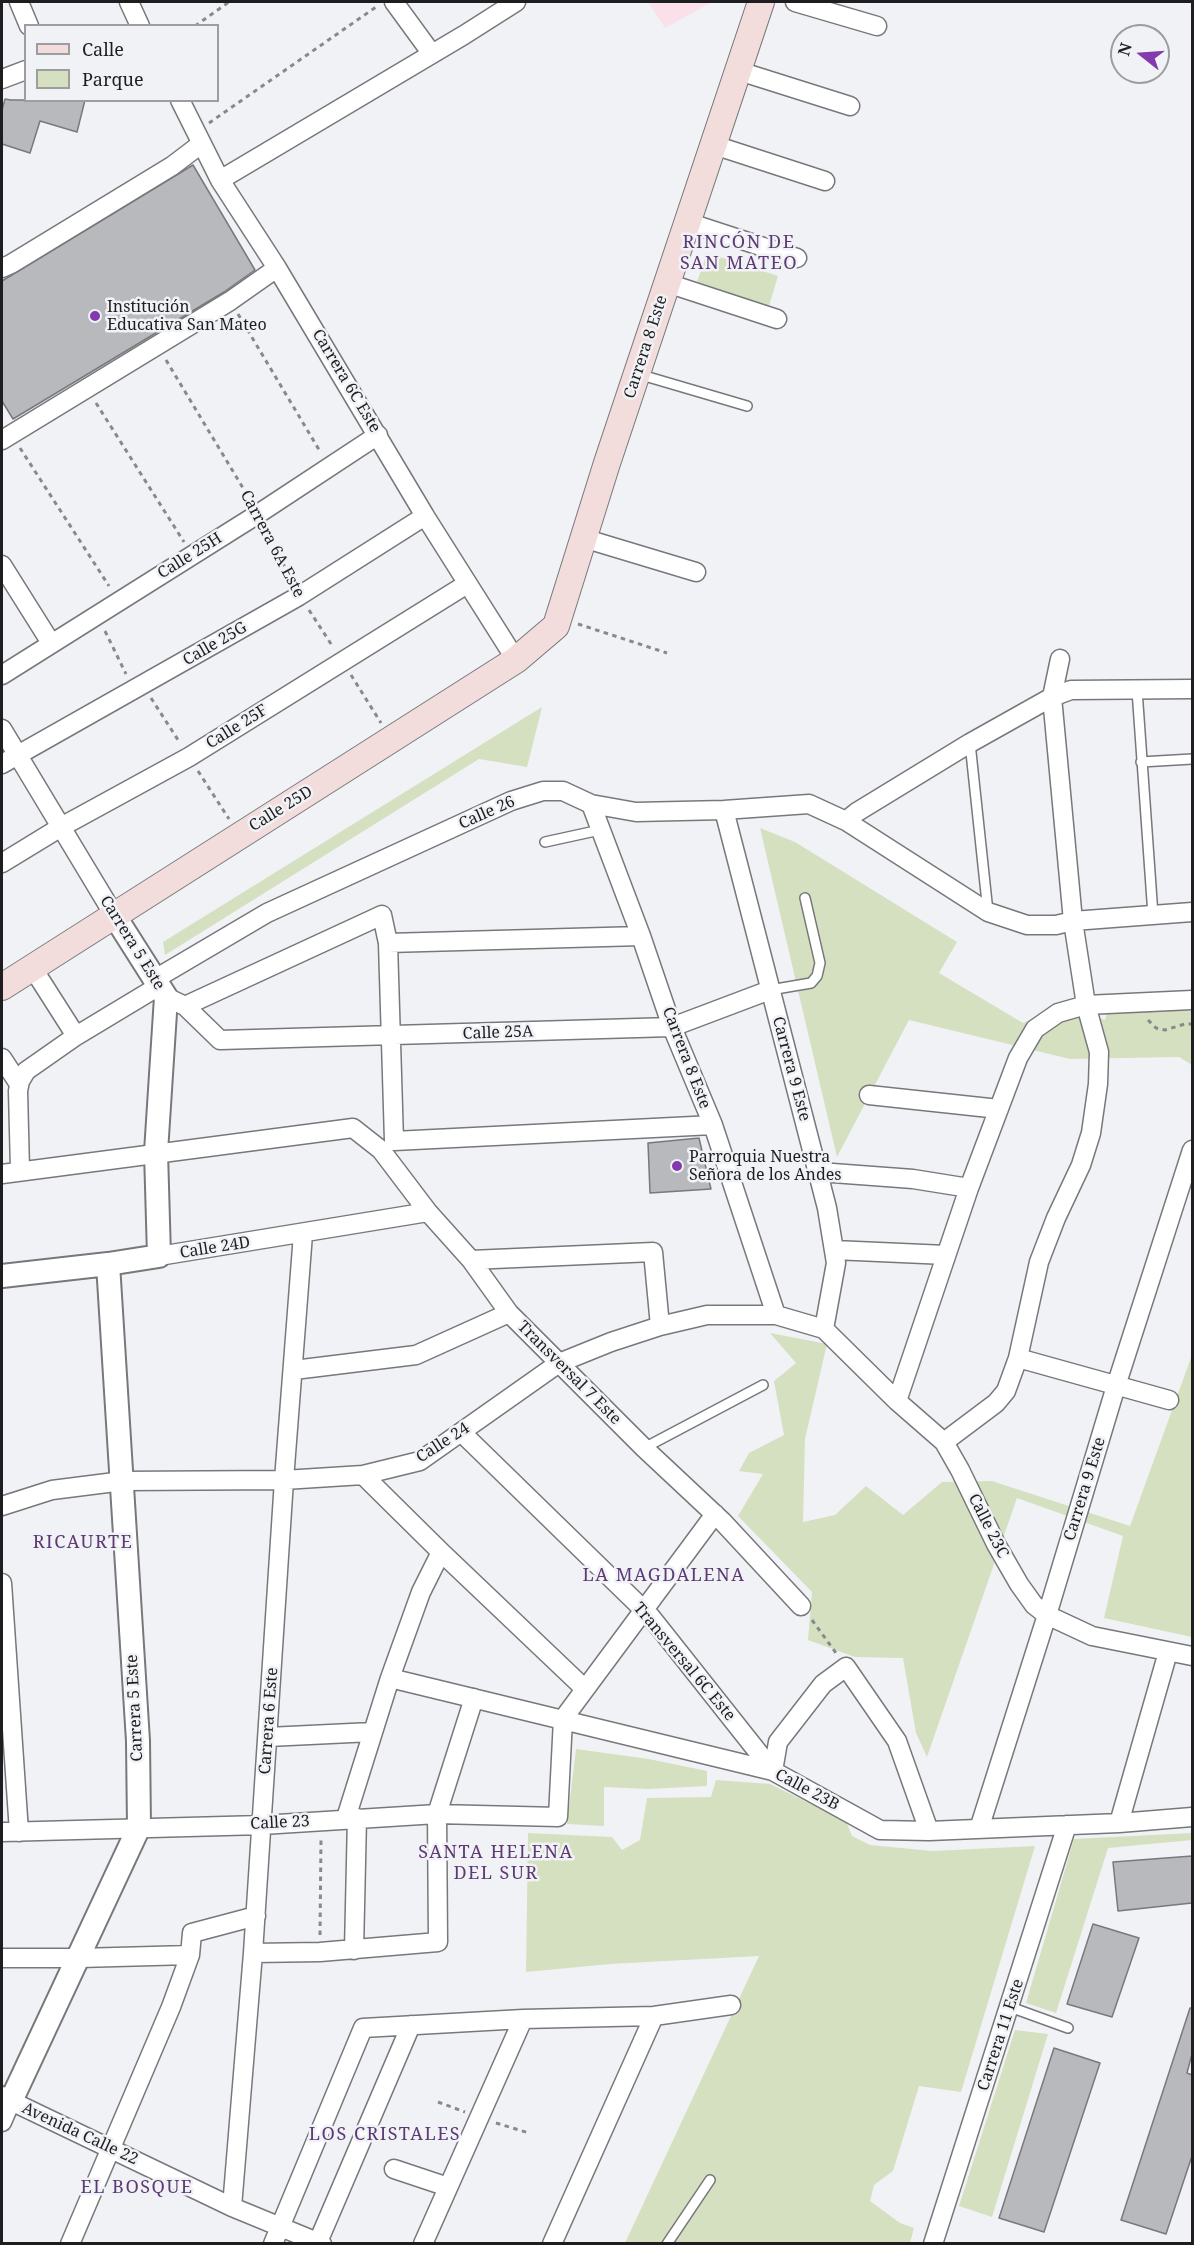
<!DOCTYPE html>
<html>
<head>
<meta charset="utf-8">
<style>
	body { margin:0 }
	#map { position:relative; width:1194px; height:2245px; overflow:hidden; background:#f1f2f6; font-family:"Noto Serif",serif }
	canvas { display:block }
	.frame { position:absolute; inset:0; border:3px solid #1e1e20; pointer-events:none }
	.legend { position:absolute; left:24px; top:24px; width:195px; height:78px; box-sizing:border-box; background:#f1f2f6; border:2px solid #9d9da0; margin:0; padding:8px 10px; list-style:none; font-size:18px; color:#1e1e20 }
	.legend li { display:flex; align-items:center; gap:12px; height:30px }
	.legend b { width:30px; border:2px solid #9d9da0 }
	.north { position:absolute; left:1110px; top:24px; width:60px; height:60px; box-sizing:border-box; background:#f1f2f6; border:2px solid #9d9da0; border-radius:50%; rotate:287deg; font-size:16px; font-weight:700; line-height:24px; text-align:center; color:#1e1e20 }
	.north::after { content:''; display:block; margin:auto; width:21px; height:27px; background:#823aad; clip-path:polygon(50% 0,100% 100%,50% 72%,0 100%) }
</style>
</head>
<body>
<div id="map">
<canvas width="1194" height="2245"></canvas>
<div class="frame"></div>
<ul class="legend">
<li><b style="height:8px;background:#f3dcdc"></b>Calle</li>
<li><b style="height:16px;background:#d5e0c0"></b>Parque</li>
</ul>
<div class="north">N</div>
</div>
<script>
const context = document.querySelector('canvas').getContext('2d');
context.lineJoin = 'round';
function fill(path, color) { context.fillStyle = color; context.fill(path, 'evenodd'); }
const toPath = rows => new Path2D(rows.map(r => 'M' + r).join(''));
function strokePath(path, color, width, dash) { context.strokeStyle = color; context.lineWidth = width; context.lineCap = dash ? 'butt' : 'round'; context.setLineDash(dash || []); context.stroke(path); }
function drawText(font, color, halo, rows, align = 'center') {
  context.font = font + ' "Noto Serif",serif'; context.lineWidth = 5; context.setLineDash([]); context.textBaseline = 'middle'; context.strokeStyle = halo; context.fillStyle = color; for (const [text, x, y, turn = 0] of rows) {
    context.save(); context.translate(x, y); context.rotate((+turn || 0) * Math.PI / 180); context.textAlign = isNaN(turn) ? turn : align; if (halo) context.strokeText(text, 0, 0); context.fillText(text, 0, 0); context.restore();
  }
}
const medical = toPath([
	[648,2,712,2,665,28]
]);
const green = toPath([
	[707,253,778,276,769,306,697,282],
	[542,707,527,767,479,759,165,955,163,942],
	[760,828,795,842,957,942,939,973,1023,1023,1062,1004,1105,1020,1108,1009,1192,1011,1192,1065,1179,1057,1070,1059,909,1020,837,1157],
	[770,1333,827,1344,805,1439,803,1522,835,1515,866,1486,903,1515,942,1482,992,1481,1130,1526,1192,1355,1192,1637,1104,1618,1123,1536,1017,1498,927,1757,916,1733,903,1658,855,1657,808,1640,812,1592,738,1516,763,1474,739,1471,749,1453,784,1435,774,1381,796,1363],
	[576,1749,649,1759,707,1771,707,1786,648,1789,604,1787,604,1826,567,1824],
	[716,1780,770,1784,846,1821,852,1836,870,1845,932,1851,1035,1846,961,2092,919,2086,893,2171,874,2185,870,2201,900,2223,914,2228,910,2243,625,2243,759,1956,610,1964,526,1972,528,1833,612,1837,622,1850,640,1840,647,1798,711,1797],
	[1192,1833,1192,1840,1108,1848,1056,2013,1026,2003,1074,1839],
	[1015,2030,1048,2034,992,2217,959,2206]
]);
const building = toPath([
	[5,99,11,100,85,100,77,132,40,121,30,153,2,144,2,110,5,99],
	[193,165,255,270,224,292,13,419,2,401,2,281,193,165],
	[699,1138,711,1189,650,1193,648,1143,699,1138],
	[1192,1856,1192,1903,1118,1911,1113,1862,1192,1856],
	[1093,1924,1139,1938,1112,2017,1067,2004,1093,1924],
	[1190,2008,1192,2008,1192,2054,1187,2073,1192,2075,1192,2156,1166,2234,1121,2220,1190,2008],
	[1054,2048,1100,2063,1044,2232,999,2218,1054,2048]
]);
const path = toPath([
	[195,26,229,2],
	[209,123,376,7],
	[238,314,321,453],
	[166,360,249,498],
	[96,403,184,542],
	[20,448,109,586],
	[266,530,292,581],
	[309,610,333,647],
	[578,624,667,653],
	[105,631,126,674],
	[351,675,381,723],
	[151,698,180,743],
	[198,771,229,819],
	[1148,1020,1156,1028,1165,1030,1185,1024,1192,1024],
	[812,1620,836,1653],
	[320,1935,321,1839],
	[438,2102,465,2112],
	[496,2123,529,2133]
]);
const service = toPath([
	[638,374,747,406],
	[1137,690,1153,915],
	[970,743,988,912],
	[1141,762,1192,759],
	[545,842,600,830],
	[770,990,811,983,817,976,820,963,805,898],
	[644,1448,763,1385],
	[1010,2007,1068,2028],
	[667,2244,710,2180]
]);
const minor = toPath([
	[19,2,29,26],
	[129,2,140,26],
	[394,2,432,54],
	[795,2,877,26],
	[739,71,850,106],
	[2,79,26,70],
	[180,100,220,180,277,268,425,516,516,660],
	[714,145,825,181],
	[220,180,464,35,516,2],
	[687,222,797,258],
	[2,268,11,264,172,166,201,144],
	[667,283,777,319],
	[2,440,230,301,277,268],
	[583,538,696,572],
	[2,565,51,643],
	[2,675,258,514,378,435],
	[2,729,114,915],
	[2,764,299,596,425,516],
	[591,804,641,936,672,1027,713,1125,776,1315],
	[724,810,827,1208,836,1263,824,1329],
	[846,821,857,812,970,743,1052,697,1071,690,1192,689],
	[2,863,61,827,189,757,467,584],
	[388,943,641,936],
	[32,967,76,1036],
	[155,979,267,913,511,801,543,791,563,791,591,804,636,812,724,810,809,804,846,821,988,912,1027,925,1056,925,1073,921,1192,912],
	[166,997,185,1006,220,1040,672,1027,770,990],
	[185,1006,382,915,388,943,394,1141],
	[2,1058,19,1084],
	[869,1095,999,1109],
	[394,1141,713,1125],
	[20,1170,18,1091,20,1081,26,1071,76,1036,159,986],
	[819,1172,913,1179,969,1188],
	[2,1174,353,1128,381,1150,428,1212,471,1260,509,1313,644,1448,722,1521,801,1606],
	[834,1250,946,1255],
	[159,1256,428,1212],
	[471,1260,653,1252,660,1326],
	[1018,1358,1169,1400],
	[294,1370,416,1355,509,1313],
	[897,1401,969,1188,1018,1058,1035,1029,1058,1013,1086,1005,1192,1000],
	[461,1432,651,1617,773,1771],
	[944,1442,996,1403,1006,1391,1018,1358,1039,1262,1056,1218,1081,1165,1091,1133,1098,1084,1099,1052,1086,1005,1073,921,1052,697,1060,659],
	[363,1475,441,1552,585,1689],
	[2,1506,52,1490,123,1481,284,1480,363,1475,420,1461,559,1363,611,1342,660,1326,707,1315,776,1315,824,1329,897,1401,944,1442,960,1470,996,1544,1019,1584,1034,1605,1047,1615,1092,1636,1192,1656],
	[2,1583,19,1832],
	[390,1678,773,1771,880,1830,929,1831,1119,1823,1192,1817],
	[268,1737,372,1732],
	[773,1771,778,1742,823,1684,846,1667,897,1741,929,1831],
	[346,1818,390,1678,421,1592,441,1552],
	[1119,1823,1168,1652],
	[979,1829,1047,1615,1116,1386,1192,1150],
	[2,1832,262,1825,437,1814,558,1817,563,1719,715,1514],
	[354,1950,357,1818],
	[253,1953,320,1952,438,1942,437,1814,474,1698],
	[2,1958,79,1958,190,1955],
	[2,2122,11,2101,232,2207,322,2244],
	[394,2169,448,2187],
	[232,2207,253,1953,284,1480,303,1234],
	[318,2242,411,2025],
	[70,2244,171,2007,190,1955,192,1933,256,1916],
	[273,2244,363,2028,523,2019,654,2016,731,2005],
	[423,2244,523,2019],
	[552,2244,654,2016],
	[933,2244,1067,1825]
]);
const tertiary = toPath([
	[2,1276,108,1264,159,1256,156,1152,166,997,114,915],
	[2,2098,11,2101,139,1827,138,1741,108,1264]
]);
const secondary = toPath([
	[2,987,516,660,556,626,607,463,761,2]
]);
const markers = [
	[95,316,6,"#823aad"],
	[677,1166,6,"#823aad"]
];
const poiNames = [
	["Institución",107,307],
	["Educativa San Mateo",107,325],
	["Parroquia Nuestra",689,1157],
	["Señora de los Andes",689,1175]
];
const streetNames = [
	["Carrera 8 Este",646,347,-72],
	["Carrera 6C Este",346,381,59],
	["Carrera 6A Este",272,544,62],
	["Calle 25H",190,556,-32],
	["Calle 25G",215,644,-30],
	["Calle 25F",237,727,-32],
	["Calle 25D",281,809,-32],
	["Calle 26",487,813,-24],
	["Carrera 5 Este",132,943,58],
	["Calle 25A",498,1033,-2],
	["Carrera 8 Este",686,1058,69],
	["Carrera 9 Este",791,1069,75],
	["Calle 24D",215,1248,-9],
	["Transversal 7 Este",569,1373,45],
	["Calle 24",443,1443,-33],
	["Carrera 9 Este",1085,1489,-73],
	["Calle 23C",988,1526,63],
	["Transversal 6C Este",684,1662,50],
	["Carrera 5 Este",135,1708,-93],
	["Carrera 6 Este",269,1721,-86],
	["Calle 23B",807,1790,28],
	["Calle 23",280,1823,-3],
	["Carrera 11 Este",1001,2035,-72],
	["Avenida Calle 22",80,2134,25]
];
const neighbourhoodNames = [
	["RINCÓN DE",739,243],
	["SAN MATEO",739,264],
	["RICAURTE",83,1543],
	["LA MAGDALENA",664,1576],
	["SANTA HELENA",496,1853],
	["DEL SUR",496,1874],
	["LOS CRISTALES",385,2135],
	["EL BOSQUE",137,2188]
];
fill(medical, '#fae1e9');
fill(green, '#d5e0c0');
fill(building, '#b8b9bd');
strokePath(building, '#78797c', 1.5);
strokePath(service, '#77787b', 12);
strokePath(minor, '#77787b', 21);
strokePath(tertiary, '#77787b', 26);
strokePath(secondary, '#77787b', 28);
strokePath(path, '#89898c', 3, [4.5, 4.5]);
strokePath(service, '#fff', 9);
strokePath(minor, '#fff', 18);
strokePath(tertiary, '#fff', 22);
strokePath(secondary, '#f3dcdc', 26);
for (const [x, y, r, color] of markers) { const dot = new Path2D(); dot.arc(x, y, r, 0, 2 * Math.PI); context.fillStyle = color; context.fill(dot); strokePath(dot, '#f1f2f6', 2); }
drawText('16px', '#1e1e20', '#f1f2f6', poiNames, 'left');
drawText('16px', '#1e1e20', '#f1f2f6', streetNames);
context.letterSpacing = '1.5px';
drawText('18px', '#5c3a73', '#f1f2f6', neighbourhoodNames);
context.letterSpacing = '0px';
</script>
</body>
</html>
